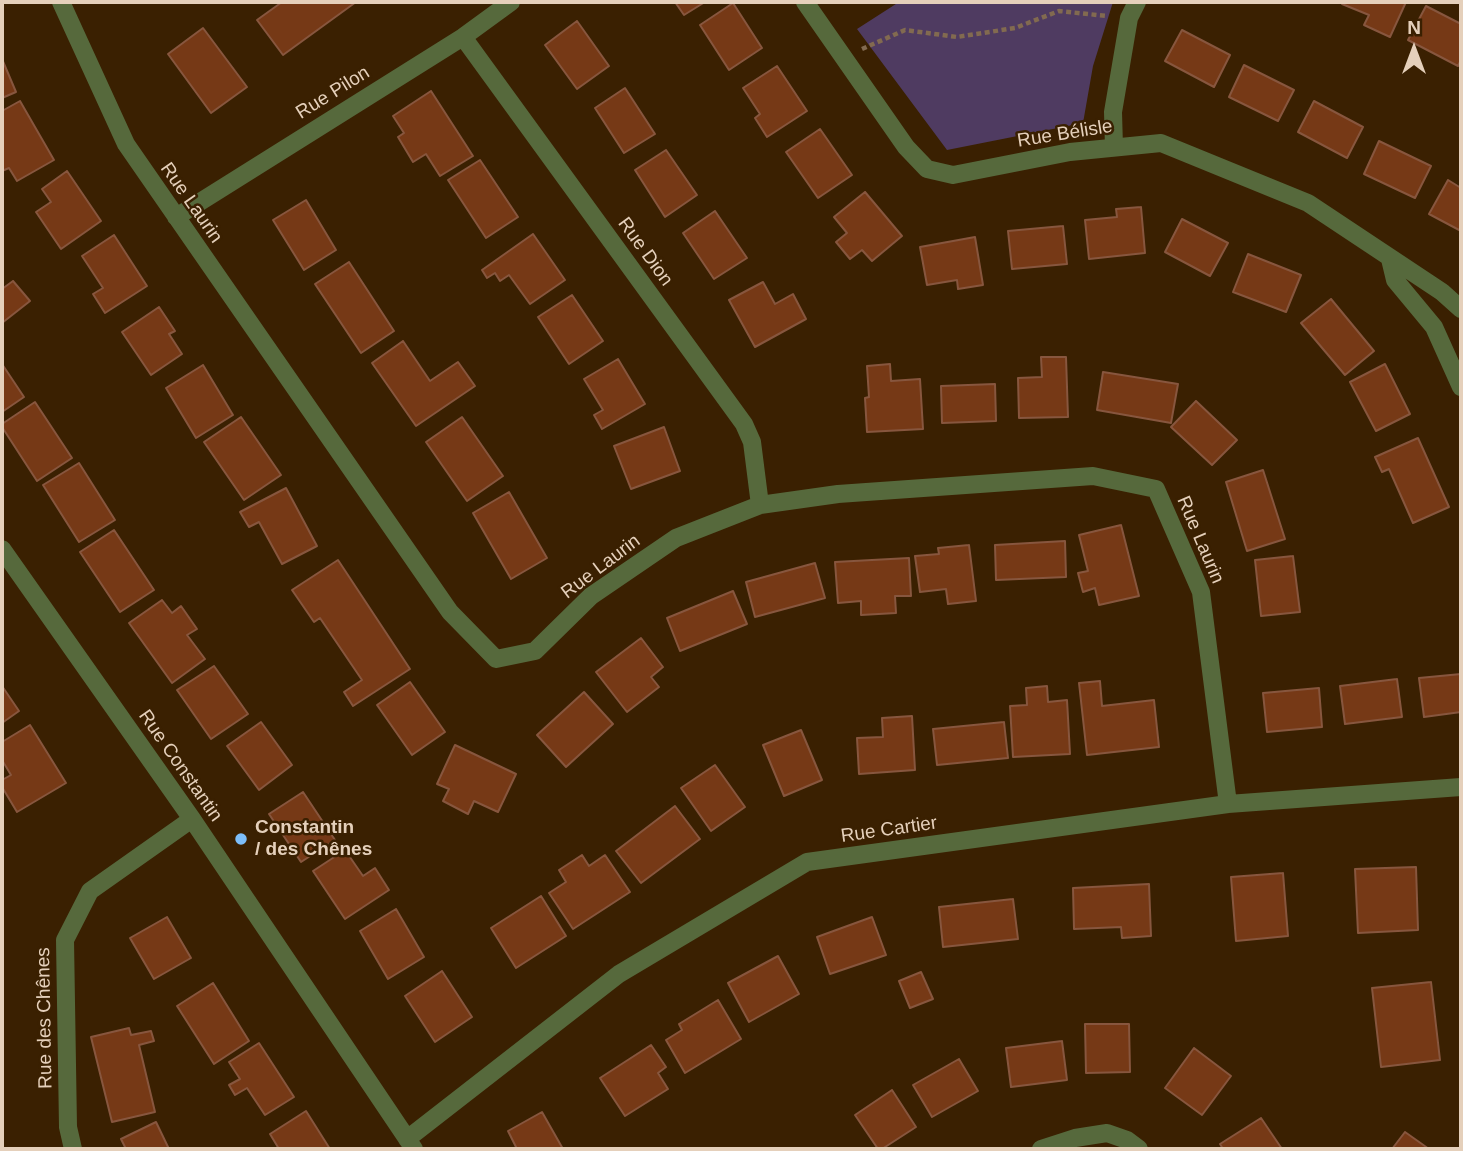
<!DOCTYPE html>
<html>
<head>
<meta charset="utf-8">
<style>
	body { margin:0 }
	#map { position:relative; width:1463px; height:1151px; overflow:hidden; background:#3a2001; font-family:Arial,sans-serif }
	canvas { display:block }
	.frame { position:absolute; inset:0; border:4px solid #e5d0bb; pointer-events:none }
	.north { position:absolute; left:1379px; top:14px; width:70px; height:70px; -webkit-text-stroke:5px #3a2001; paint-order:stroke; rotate:0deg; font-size:19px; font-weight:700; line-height:28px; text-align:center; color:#e5d0bb }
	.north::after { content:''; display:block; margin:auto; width:24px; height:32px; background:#e5d0bb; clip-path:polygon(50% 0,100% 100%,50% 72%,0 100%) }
</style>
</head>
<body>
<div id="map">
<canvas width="1463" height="1151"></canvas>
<div class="frame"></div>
<div class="north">N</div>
</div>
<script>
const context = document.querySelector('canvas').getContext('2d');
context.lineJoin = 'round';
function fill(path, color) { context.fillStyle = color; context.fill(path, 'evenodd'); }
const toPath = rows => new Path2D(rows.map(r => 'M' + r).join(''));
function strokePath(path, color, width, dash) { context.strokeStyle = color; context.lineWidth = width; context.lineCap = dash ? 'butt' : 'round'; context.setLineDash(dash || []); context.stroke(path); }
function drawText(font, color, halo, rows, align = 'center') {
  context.font = font + ' Arial,sans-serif'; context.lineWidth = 5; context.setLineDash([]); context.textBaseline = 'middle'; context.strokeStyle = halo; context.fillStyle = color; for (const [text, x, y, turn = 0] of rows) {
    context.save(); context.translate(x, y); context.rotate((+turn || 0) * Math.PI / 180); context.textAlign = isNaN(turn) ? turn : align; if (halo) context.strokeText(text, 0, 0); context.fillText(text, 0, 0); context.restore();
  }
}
const green = toPath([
	[899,2,1113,2,1093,66,1083,123,947,150,857,29]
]);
const building = toPath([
	[282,2,356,2,283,55,257,20,282,2],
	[675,2,705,2,684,15,675,2],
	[1343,2,1406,2,1390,37,1364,25,1369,15,1342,4,1343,2],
	[733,3,762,48,729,70,700,25,733,3],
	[1426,6,1461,24,1461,60,1458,66,1408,40,1426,6],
	[577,21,609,66,577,89,545,45,577,21],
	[203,28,247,87,211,113,168,54,203,28],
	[1182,30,1230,55,1214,87,1165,61,1182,30],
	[2,59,16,92,2,98,2,59],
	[1244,65,1294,90,1278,121,1229,97,1244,65],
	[777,66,807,111,767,137,755,118,760,114,743,88,777,66],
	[625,88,655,134,624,153,595,108,625,88],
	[431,91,473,156,440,176,426,154,413,162,398,137,404,133,393,116,431,91],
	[20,101,54,160,17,181,9,168,2,171,2,111,20,101],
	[1314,101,1363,127,1347,158,1298,132,1314,101],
	[820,129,852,175,818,198,786,152,820,129],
	[1379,141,1431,166,1415,198,1364,174,1379,141],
	[666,150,697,195,665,217,635,170,666,150],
	[480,160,518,217,486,238,448,180,480,160],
	[67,171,101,221,61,249,36,212,51,202,42,189,67,171],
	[1448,180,1461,188,1461,231,1429,214,1448,180],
	[865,192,902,236,872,261,862,250,850,259,836,242,847,233,834,217,865,192],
	[306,200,336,250,304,270,273,220,306,200],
	[1141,207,1145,253,1089,259,1085,220,1117,217,1116,209,1141,207],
	[715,211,747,258,714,279,683,233,715,211],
	[1182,219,1228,243,1210,276,1165,252,1182,219],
	[1063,226,1067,264,1012,269,1008,231,1063,226],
	[533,234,565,280,530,304,509,275,500,281,495,273,487,278,482,270,533,234],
	[114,235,147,286,105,313,93,294,103,288,82,256,114,235],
	[975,237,983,285,958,289,957,280,927,285,920,247,975,237],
	[1248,254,1301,275,1286,312,1233,292,1248,254],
	[349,262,394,331,361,353,315,284,349,262],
	[13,281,30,301,2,323,2,289,13,281],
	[763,282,775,304,793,294,806,319,755,347,729,300,763,282],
	[572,295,603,341,569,364,538,317,572,295],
	[1331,299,1374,351,1345,375,1301,323,1331,299],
	[159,307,175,331,169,334,182,354,151,375,122,332,159,307],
	[403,341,430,381,458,362,475,386,416,426,372,363,403,341],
	[1041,357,1066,357,1068,417,1019,418,1018,378,1042,377,1041,357],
	[618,359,645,404,602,429,594,415,603,410,584,379,618,359],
	[2,364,24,397,2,412,2,364],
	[890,364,891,381,920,379,923,429,867,432,865,398,869,397,867,366,890,364],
	[1385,364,1410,414,1376,431,1350,382,1385,364],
	[203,365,233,415,196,438,166,388,203,365],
	[1103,372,1178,384,1171,423,1097,410,1103,372],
	[995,384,996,421,942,423,941,386,995,384],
	[1196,401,1237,440,1212,465,1171,427,1196,401],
	[35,402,72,458,37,481,2,427,2,424,35,402],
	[241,417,281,475,244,500,204,442,241,417],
	[462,417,503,476,467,501,426,442,462,417],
	[664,427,680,471,631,489,614,446,664,427],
	[1418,438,1449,507,1413,523,1389,469,1382,472,1375,457,1418,438],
	[79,463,115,520,79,542,43,485,79,463],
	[1263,470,1285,539,1247,551,1226,482,1263,470],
	[286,488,317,546,282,564,259,522,249,527,240,512,286,488],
	[509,492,547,558,511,579,473,513,509,492],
	[1121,525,1139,596,1099,605,1095,588,1083,592,1078,573,1088,571,1079,535,1121,525],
	[114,530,154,590,120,612,80,552,114,530],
	[1065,541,1066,577,996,580,995,545,1065,541],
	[969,545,976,601,948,604,946,589,920,592,915,556,939,554,938,548,969,545],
	[1293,556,1300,612,1261,616,1255,560,1293,556],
	[909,558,911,596,895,596,896,613,861,615,861,601,838,603,835,562,909,558],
	[338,560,410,669,353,706,344,692,362,680,320,618,314,622,292,590,338,560],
	[815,563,825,598,755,617,746,582,815,563],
	[733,591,747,624,680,651,667,618,733,591],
	[162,600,172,613,181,606,197,629,187,635,205,659,172,683,129,623,162,600],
	[641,638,663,667,651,677,659,687,627,712,596,672,641,638],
	[214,666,248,714,211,739,177,690,214,666],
	[1461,674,1461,712,1424,717,1419,678,1461,674],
	[1397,679,1402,717,1345,724,1340,686,1397,679],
	[1100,681,1102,706,1154,700,1159,747,1087,755,1079,683,1100,681],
	[410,682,445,732,412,755,377,705,410,682],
	[2,686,19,711,2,723,2,686],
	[1047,686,1048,702,1067,700,1070,754,1013,757,1010,706,1027,705,1026,688,1047,686],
	[1319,688,1322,727,1267,732,1263,693,1319,688],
	[584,692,613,724,566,767,537,735,584,692],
	[912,716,915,770,859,774,857,738,883,737,882,718,912,716],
	[261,722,292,765,259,790,227,746,261,722],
	[1004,722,1008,758,937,765,933,729,1004,722],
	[30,725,66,783,17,812,2,787,2,780,11,775,2,760,2,742,30,725],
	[801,730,822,780,784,796,763,745,801,730],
	[455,745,516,774,498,812,474,801,468,814,443,801,449,789,437,784,455,745],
	[715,765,745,807,711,831,681,788,715,765],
	[303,792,335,840,301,862,269,814,303,792],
	[675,806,700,839,641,883,616,851,675,806],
	[345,850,363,876,375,868,389,890,345,919,313,871,345,850],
	[582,855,589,866,605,855,630,892,573,929,549,893,566,882,559,870,582,855],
	[1416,867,1418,930,1358,933,1355,869,1416,867],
	[1283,873,1288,936,1236,941,1231,877,1283,873],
	[1149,884,1151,936,1122,938,1121,927,1074,929,1073,888,1149,884],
	[541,896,566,936,516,968,491,928,541,896],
	[1013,899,1018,939,943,947,939,907,1013,899],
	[396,909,424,957,388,979,360,931,396,909],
	[167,917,191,958,154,979,130,938,167,917],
	[872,917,886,955,830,974,817,937,872,917],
	[778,956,799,994,749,1022,728,983,778,956],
	[442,971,472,1017,435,1042,405,996,442,971],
	[921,972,933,999,910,1008,899,981,921,972],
	[1431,982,1440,1060,1381,1067,1372,988,1431,982],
	[213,983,249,1041,214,1064,177,1006,213,983],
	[718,1000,741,1039,685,1073,666,1040,682,1030,679,1024,718,1000],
	[1085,1024,1129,1024,1130,1072,1086,1073,1085,1024],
	[129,1028,131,1035,151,1031,154,1041,139,1045,155,1112,112,1122,91,1037,129,1028],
	[1062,1041,1067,1080,1011,1087,1006,1048,1062,1041],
	[259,1043,294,1097,265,1115,247,1088,235,1095,229,1085,240,1079,229,1062,259,1043],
	[651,1045,666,1067,658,1073,668,1089,625,1116,600,1078,651,1045],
	[1194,1048,1231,1076,1202,1115,1165,1088,1194,1048],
	[959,1059,978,1091,932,1117,913,1085,959,1059],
	[892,1090,916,1127,882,1149,878,1149,855,1115,892,1090],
	[306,1111,330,1149,279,1149,270,1134,306,1111],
	[542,1112,563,1149,517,1149,508,1131,542,1112],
	[1261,1118,1282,1149,1223,1149,1220,1144,1261,1118],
	[156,1122,169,1149,126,1149,121,1139,156,1122],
	[1405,1132,1429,1149,1392,1149,1405,1132]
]);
const path = toPath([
	[862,49,905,30,957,37,1015,28,1059,11,1107,16]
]);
const minor = toPath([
	[61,2,126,144,450,612,496,659,535,651,591,596,676,538,760,505,838,494,1093,476,1156,489,1201,592,1228,804],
	[805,2,906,147,927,169,953,175,1070,152,1161,143,1308,203,1442,292,1461,309],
	[463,37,744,424,752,442,760,505],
	[1114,147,1113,112,1129,18,1137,2],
	[176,217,463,37,511,2],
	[1390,259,1395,280,1434,327,1461,387],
	[2,549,192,819,414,1149],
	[407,1139,619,974,807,862,1228,804,1461,787],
	[73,1149,68,1127,65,940,90,891,192,819],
	[1041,1149,1075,1138,1107,1133,1127,1140,1139,1149]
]);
const markers = [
	[241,839,7,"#7dbef9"]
];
const streetNames = [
	["Rue Pilon",333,93,-32],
	["Rue Bélisle",1065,134,-9],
	["Rue Laurin",191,203,55],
	["Rue Dion",645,252,54],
	["Rue Laurin",1200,540,67],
	["Rue Laurin",601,567,-37],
	["Rue Constantin",180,766,55],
	["Rue Cartier",889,830,-8],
	["Rue des Chênes",45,1018,-91]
];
const poiNames = [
	["Constantin",255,828],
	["/ des Chênes",255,850]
];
fill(green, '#4f3b61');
fill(building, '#763916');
strokePath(building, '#87563e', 2);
strokePath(path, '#826a50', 4.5, [5, 3.5]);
strokePath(minor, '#56693c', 18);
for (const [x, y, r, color] of markers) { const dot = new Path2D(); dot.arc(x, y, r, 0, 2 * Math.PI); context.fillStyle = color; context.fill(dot); strokePath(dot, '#3a2001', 2.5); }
drawText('19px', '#e5d0bb', '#3a2001', streetNames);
drawText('bold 19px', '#e5d0bb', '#3a2001', poiNames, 'left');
</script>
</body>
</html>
